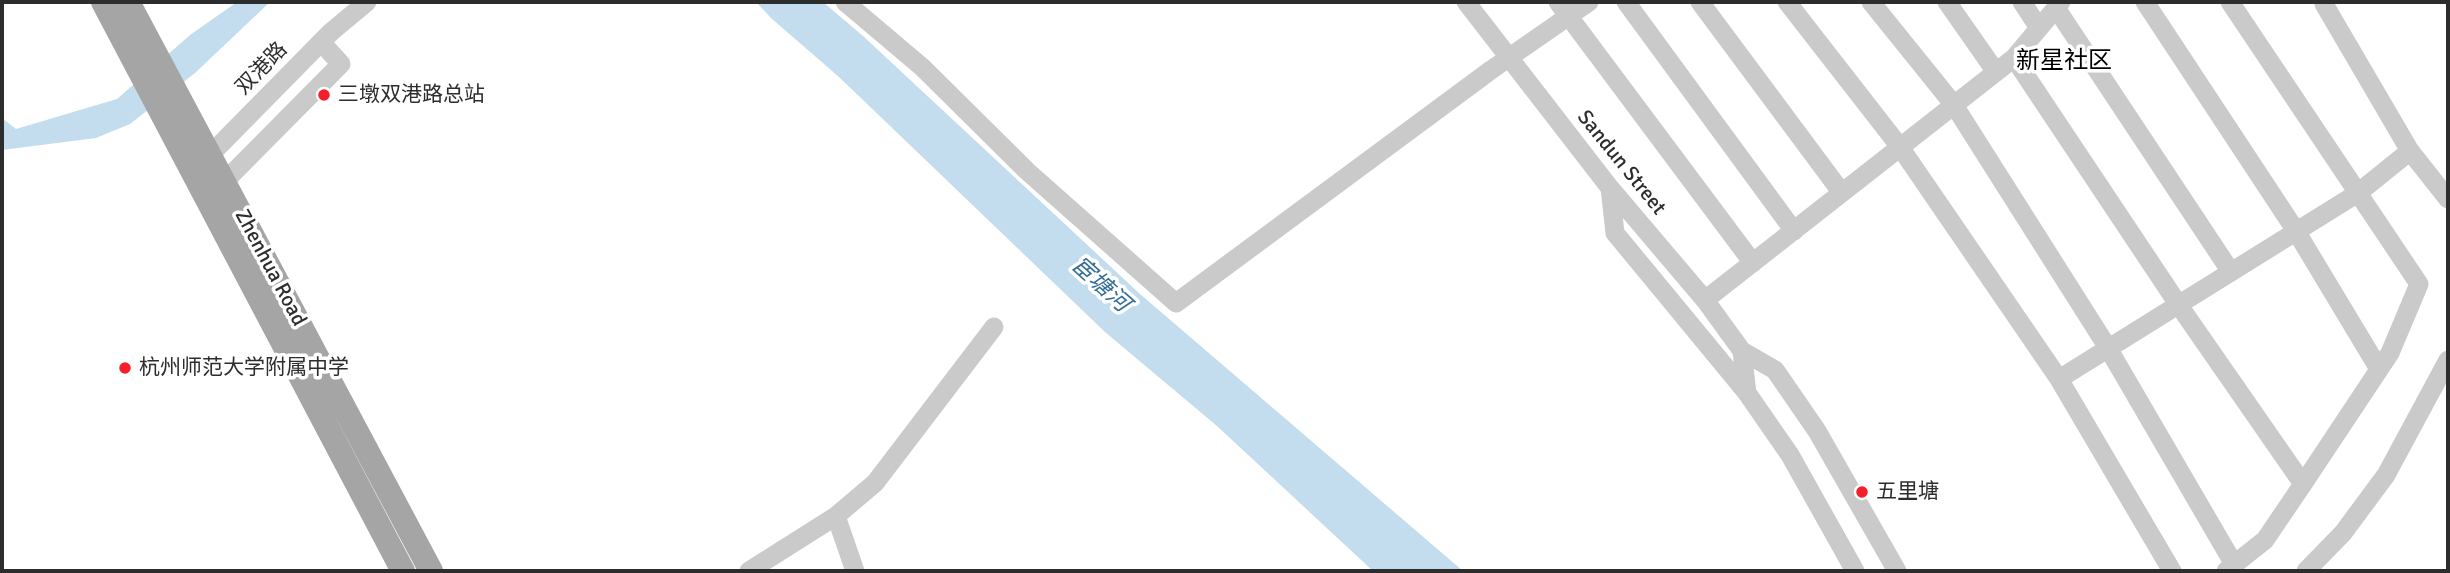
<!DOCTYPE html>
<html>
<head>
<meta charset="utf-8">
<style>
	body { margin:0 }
	#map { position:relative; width:2450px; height:573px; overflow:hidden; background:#fff; font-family:Signika,sans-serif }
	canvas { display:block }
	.frame { position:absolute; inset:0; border:4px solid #2d2d2d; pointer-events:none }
</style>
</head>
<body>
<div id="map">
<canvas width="2450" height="573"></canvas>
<div class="frame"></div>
</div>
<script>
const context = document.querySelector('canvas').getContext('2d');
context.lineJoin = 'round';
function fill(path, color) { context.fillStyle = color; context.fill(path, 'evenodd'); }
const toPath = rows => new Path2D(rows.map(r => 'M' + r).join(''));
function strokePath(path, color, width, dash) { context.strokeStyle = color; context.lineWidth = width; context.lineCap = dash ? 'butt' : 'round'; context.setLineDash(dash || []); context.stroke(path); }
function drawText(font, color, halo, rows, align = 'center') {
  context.font = font + ' Signika,"Noto Sans SC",sans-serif'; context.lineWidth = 7; context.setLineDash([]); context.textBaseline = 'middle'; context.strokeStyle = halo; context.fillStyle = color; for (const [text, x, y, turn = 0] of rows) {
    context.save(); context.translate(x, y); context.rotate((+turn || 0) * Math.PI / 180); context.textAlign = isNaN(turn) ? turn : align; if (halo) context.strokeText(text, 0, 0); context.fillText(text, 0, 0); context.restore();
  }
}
const water = toPath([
	[237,2,270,2,195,73,130,124,96,138,2,150,2,118,16,129,117,99,190,35],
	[756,2,823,2,863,36,1140,294,1463,571,1373,571,1217,426,1105,332,839,77,771,18]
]);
const minor = toPath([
	[845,2,922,67,1027,171,1176,303,1491,70,1589,2],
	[1466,2,1610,188,1705,300,1742,351,1775,370,1817,431,1897,571],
	[1558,2,1753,263],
	[1626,2,1794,231],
	[1700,2,1842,193],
	[1787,2,1900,147,2059,379,2172,571],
	[1871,2,1954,105,2108,348,2235,566],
	[1947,2,1996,72],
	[2022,2,2039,28],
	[2145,2,2296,231,2379,369],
	[2324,4,2410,151,2448,199],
	[2056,8,2231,272],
	[2014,58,2178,304,2303,484],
	[200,165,331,32,367,2],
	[224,182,341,64,321,42],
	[1610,188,1615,233,1747,393],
	[1705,300,2014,58,2061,2],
	[1742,351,1747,393,1790,455,1855,571],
	[2059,379,2358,193,2410,151],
	[836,516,855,571],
	[749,571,836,516,875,483,994,327],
	[2226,571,2265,540,2303,484,2390,353,2419,284,2230,2],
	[2306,571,2343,533,2386,475,2448,360]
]);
const major = toPath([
	[103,2,403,571],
	[128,2,431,571]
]);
const markers = [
	[324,95,7,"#f51e29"],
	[125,368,7,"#f51e29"],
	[1862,492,7,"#f51e29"]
];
const streetNames = [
	["双港路",262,69,-46],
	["Sandun Street",1621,163,51],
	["Zhenhua Road",270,268,62]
];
const poiNames = [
	["三墩双港路总站",338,95],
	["杭州师范大学附属中学",139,368],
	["五里塘",1876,492]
];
const waterNames = [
	["宦塘河",1100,285,42]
];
const quarterNames = [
	["新星社区",2064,62]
];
fill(water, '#c3dcee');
strokePath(minor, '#cacaca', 19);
strokePath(major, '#a5a5a5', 24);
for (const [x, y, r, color] of markers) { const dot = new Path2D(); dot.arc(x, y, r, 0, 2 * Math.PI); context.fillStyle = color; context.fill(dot); strokePath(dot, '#fff', 2.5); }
drawText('21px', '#2d2d2d', '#fff', streetNames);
drawText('21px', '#2d2d2d', '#fff', poiNames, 'left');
drawText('italic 23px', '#346e96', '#fff', waterNames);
drawText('24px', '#000', '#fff', quarterNames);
</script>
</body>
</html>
